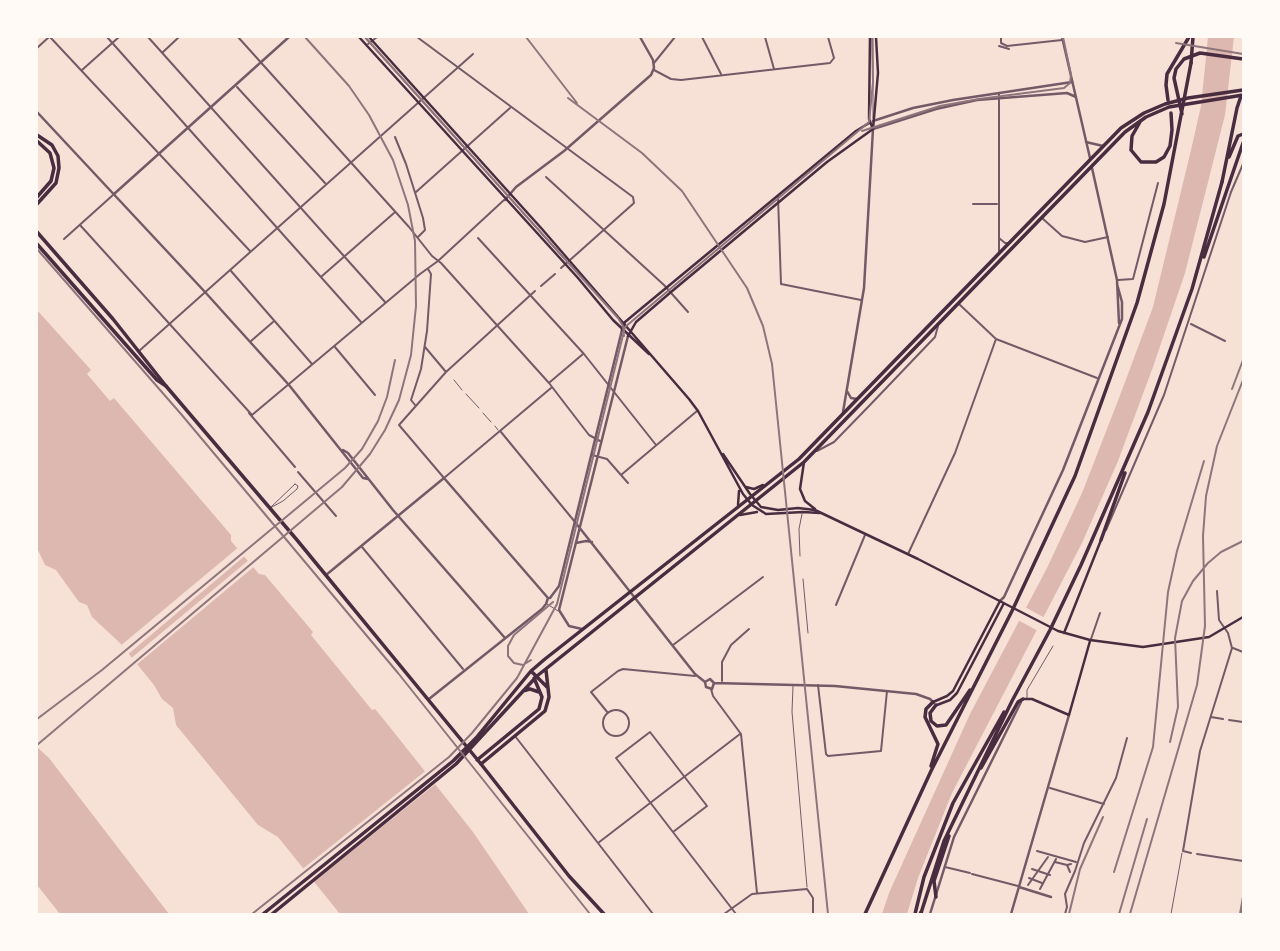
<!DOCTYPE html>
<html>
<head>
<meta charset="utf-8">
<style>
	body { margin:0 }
	#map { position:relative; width:1280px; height:951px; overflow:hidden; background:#f7e1d7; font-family:Quicksand,sans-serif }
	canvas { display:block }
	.frame { position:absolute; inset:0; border:38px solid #fffaf5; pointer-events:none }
</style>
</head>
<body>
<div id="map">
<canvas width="1280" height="951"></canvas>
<div class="frame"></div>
</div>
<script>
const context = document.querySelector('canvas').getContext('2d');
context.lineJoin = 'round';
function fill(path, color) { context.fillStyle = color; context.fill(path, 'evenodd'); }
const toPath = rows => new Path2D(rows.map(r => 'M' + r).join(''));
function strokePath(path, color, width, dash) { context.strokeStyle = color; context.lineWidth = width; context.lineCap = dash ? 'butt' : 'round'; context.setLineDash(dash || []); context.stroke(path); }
const water = toPath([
	[1208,37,1234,37,1225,115,1185,273,1153,367,1118,461,1082,543,952,793,918,878,907,914,882,914,889,893,970,714,1047,568,1082,493,1119,398,1153,307,1191,150,1201,106],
	[37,310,91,370,87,374,110,401,114,398,231,535,231,541,259,574,265,575,313,632,311,635,372,710,375,709,389,726,473,832,529,914,340,914,278,837,258,825,176,725,173,708,162,699,154,685,120,643,92,617,87,605,79,602,56,570,45,565,37,548],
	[37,747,49,758,169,914,60,914,37,885]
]);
const pier = toPath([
	[240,546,247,554,126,656,119,647],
	[250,559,256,565,135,666,129,660],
	[1023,606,1047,619,1040,632,1016,619],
	[428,769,438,782,311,884,300,871]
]);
const service = toPath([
	[364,37,463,147],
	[873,118,873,37],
	[466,150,565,260],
	[454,380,462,390],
	[466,394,479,408],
	[483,413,491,422],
	[495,426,498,430],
	[295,484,298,486,297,489,283,501,270,508,295,484],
	[800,556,799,529,802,514],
	[803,579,808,633],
	[547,604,558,611],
	[793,686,792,712,807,887],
	[1027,698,1027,690,1053,646],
	[1171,914,1182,853],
	[1241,914,1243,902]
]);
const pedestrian = toPath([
	[999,46,1009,49],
	[550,382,583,354],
	[249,413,295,467],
	[298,472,336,516],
	[1037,851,1076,862],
	[1055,862,1067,865],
	[1032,869,1050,875],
	[1070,872,1067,865,1071,864],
	[1029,878,1042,883],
	[1028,885,1048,857],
	[1040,889,1056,859]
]);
const minor = toPath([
	[50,37,250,251],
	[107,37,361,322],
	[148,37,385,302],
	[238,37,409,227,432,256,441,263,549,383,589,435,600,441],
	[417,37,633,197,634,203,561,268],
	[702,37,721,74],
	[765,37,774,69],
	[1001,37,1001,43,1007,46,1062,40],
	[368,44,377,37],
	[37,48,49,37],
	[163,52,179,37],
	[654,63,675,37],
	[82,70,119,37],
	[654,70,671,79,681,80,830,63,834,58,828,37],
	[237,87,325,183],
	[999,94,999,253],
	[395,137,406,164,423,218,425,230,418,237],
	[546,177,664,285,688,312],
	[416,192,510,108],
	[778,197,781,284,861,300],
	[973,204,997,204],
	[1042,218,1062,236,1085,242,1108,237],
	[80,225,252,415,420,274,438,261,504,200],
	[478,238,584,354,656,445],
	[999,238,1005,243,1009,243],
	[64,239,113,195],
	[231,271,312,364],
	[322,276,394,213],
	[1118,280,1133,279,1158,183],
	[541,286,555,274],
	[535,291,446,372,399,425,444,478,551,388],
	[959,304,996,339,1097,378],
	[1191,324,1225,341],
	[251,341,273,322],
	[335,347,375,395],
	[425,347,446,372],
	[139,351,473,54],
	[415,405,411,400,421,369,427,331,431,274,428,269],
	[501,432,575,522],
	[817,451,834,442,870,405,935,337,938,326],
	[592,455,607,459,628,483],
	[621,475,697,411],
	[1106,530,1164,395,1231,192,1243,164],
	[362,547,463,669],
	[908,554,955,453,996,339],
	[836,605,865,535],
	[1091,639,1100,613],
	[673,645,763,577],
	[1233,648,1243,652],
	[722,681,722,662,731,645,749,629],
	[818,685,826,754,828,756,881,751,887,691],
	[711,689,713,696,741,734,757,893],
	'603 723a13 13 0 1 1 26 0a13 13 0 1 1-26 0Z',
	[608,713,591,692,618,671,623,669,695,676],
	[1211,717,1223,719],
	[1229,720,1243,722],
	[515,736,653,914],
	[1050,788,1104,804],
	[673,832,707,806,650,732,616,758,736,914],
	[598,843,740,734],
	[1191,853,1183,851,1200,751,1232,648,1228,633,1219,620,1217,591],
	[1197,854,1243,861],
	[945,867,970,873],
	[972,874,1018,886],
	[724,914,752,894,807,889,813,898,813,914],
	[1065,914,1067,907,1065,894,1075,871,1084,843,1116,778,1127,738]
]);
const tertiary = toPath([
	[1062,37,1090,158],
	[37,112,205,292,289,385,363,478,368,479],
	[873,121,913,108,953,100,1072,82],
	[1086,142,1103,146],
	[1092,168,1117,280,1119,323],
	[114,194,289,37],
	[505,200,516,187,564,151,651,75,654,68,653,60,640,37],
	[847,391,851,398,857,399],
	[843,412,864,288,873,129,936,109,977,100,1067,93,1076,97],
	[343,450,348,453,393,510,505,638],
	[575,522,695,674,705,682,706,687,712,689,714,683],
	[576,543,586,541,592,542],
	[326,575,444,478,548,598],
	[550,598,559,586,622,330],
	[1000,601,1004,597,1063,470,1122,319,1122,302,1117,284],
	[582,629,569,626,559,610,628,336],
	[705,682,710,679,714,683,835,686,916,694,930,699,934,703],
	[429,699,542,609,546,604,548,598],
	[1019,887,1051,897],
	[930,914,954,837,1021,702],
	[1011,914,1069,715]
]);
const secondary = toPath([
	[359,37,578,278,613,320,649,354],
	[369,37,542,229,689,399,698,411,743,494,752,505,766,514,803,512,820,513],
	[870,37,869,119,873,129],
	[873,129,878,73,876,37],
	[622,330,625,322,637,312,856,131,869,123],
	[628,336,636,322,671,292,827,162,873,129],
	[723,454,750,494,761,507,778,510,798,508,815,510,918,559,1058,631,1090,640,1143,647,1209,637,1243,617],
	[804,462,800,489,805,501,815,509],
	[746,487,754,489,763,485],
	[738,505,739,491],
	[740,515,757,512],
	[1064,633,1101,540],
	[1023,699,1032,699,1069,715,1090,641],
	[933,702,947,696,953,691,1000,601],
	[937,705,950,700,957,693,1004,603]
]);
const primary = toPath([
	[1191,63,1193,37],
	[1168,100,1166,85,1167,74,1189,37],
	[1140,122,1132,136,1131,150,1141,162,1156,162,1164,157,1170,146,1172,130,1171,113],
	[1229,157,1238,136,1243,134],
	[1222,182,1237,108,1241,96],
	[37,232,113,319,166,386,297,540,481,764,545,711,549,697,546,670],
	[531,671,547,687],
	[523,691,530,689,539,692],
	[477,760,539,709,542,697,534,678],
	[263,914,453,761,476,738,531,671,545,659,799,459,1121,128,1144,113,1165,104,1188,98,1243,90],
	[272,914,456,764,537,676,804,462,1125,132,1146,117,1169,107,1243,95]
]);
const trunk = toPath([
	[1182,114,1174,78,1176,69,1184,59,1200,53,1243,59],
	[37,135,52,145,58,156,59,168,56,183,37,204],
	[37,141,50,153,54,168,51,181,37,197],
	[37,244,157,380,166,386],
	[1204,257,1243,143],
	[1101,540,1125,473],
	[936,705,930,713,931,721,937,726,946,725,970,690],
	[481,764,569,876,604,914],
	[931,766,938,744,925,717,926,709,933,702],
	[981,768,1018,702,1023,699],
	[936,897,934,881,949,836],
	[921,913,944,841,1012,701,1050,630,1081,565,1148,412,1192,289,1222,182],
	[865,914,931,771,1012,611,1075,476,1137,303,1164,204,1191,63],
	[915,914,924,877,953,803,1004,712]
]);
const motorway = toPath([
	[921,914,921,913]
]);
const tram = toPath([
	[365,37,618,318,623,326,624,336],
	[862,131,940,106,979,99,1064,88,1070,83,1071,75,1063,37],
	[531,660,523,665,514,663,508,656,508,646,514,635,553,602],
	[252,914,449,757,472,733,517,678,557,604,625,327,869,122,873,82,872,37],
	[1240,914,1243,897]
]);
const rail = toPath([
	[526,37,577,103],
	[1176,43,1243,54],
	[568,98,642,153,682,191,747,288,763,326,772,364,828,914],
	[37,249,181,414,398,673,590,914],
	[1232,389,1243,360],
	[37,719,102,670,345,468,362,449,378,421,387,397,395,360],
	[1170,742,1178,707,1175,638,1182,601,1193,581,1208,563,1221,552,1243,541],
	[37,745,342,487,370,454,385,430,399,400,411,355,416,306,415,241,408,205,393,160,369,115,349,86,305,37],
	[1114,872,1153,747,1168,592,1177,551,1204,461],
	[1069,914,1080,869,1103,817],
	[1119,914,1147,819],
	[1130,914,1197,685,1205,626,1203,536,1206,496,1217,446,1243,380]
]);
fill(water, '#dcb8b0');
fill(pier, '#f7e1d7');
strokePath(service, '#755966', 1);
strokePath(pedestrian, '#755966', 2);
strokePath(minor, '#755966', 2);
strokePath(tertiary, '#755966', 2.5);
strokePath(secondary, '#4a2c40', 2.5);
strokePath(primary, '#4a2c40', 3.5);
strokePath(trunk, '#4a2c40', 3.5);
strokePath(motorway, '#4a2c40', 4.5);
strokePath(tram, '#8f747c', 2);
strokePath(rail, '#8f747c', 2);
</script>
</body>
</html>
